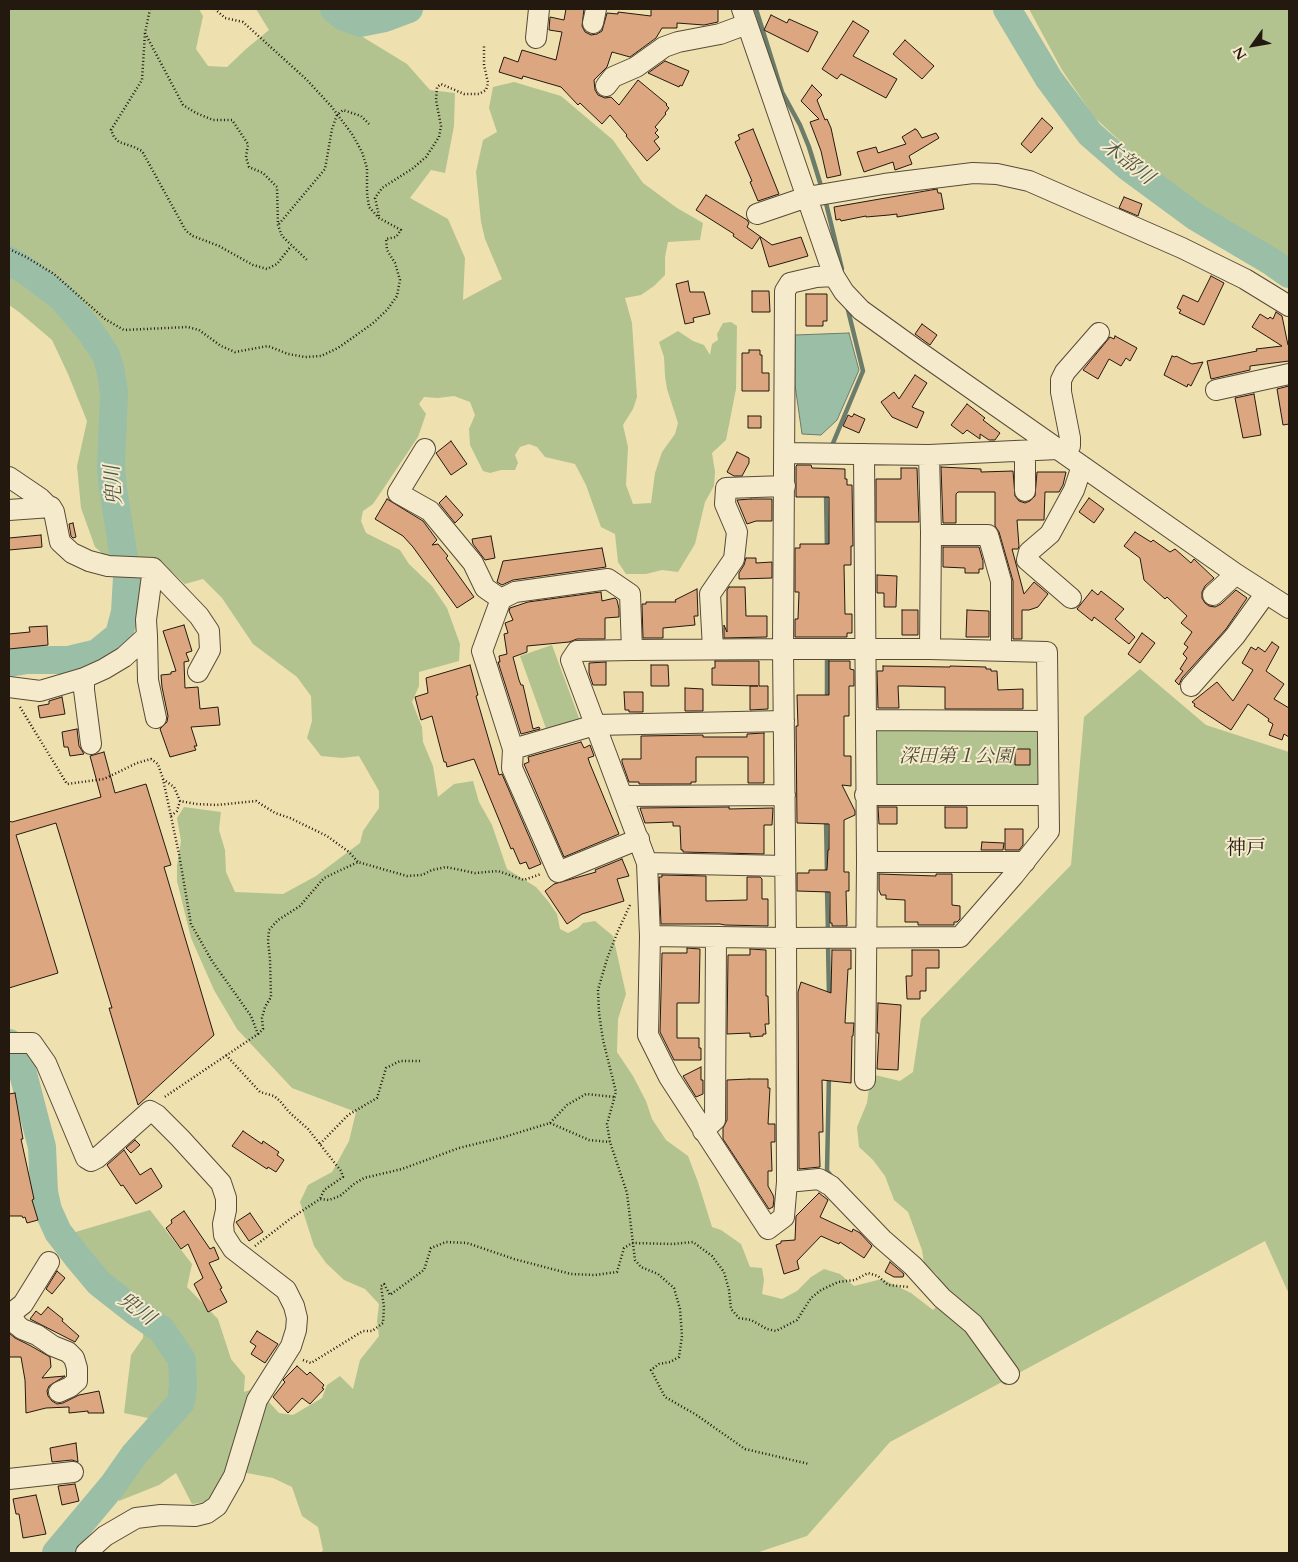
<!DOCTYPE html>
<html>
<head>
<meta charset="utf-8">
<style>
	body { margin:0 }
	#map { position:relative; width:1298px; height:1562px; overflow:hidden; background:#efe0b0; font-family:Cardo,serif }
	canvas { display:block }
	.frame { position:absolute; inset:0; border:10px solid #24190f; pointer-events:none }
	.north { position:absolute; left:1228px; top:20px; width:50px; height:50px; -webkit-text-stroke:4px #f5ebcc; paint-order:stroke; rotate:238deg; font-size:14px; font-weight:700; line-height:20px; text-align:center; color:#24190f }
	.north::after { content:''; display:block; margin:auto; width:18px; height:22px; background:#24190f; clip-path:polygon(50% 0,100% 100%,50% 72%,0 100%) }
</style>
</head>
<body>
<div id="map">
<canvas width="1298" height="1562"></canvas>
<div class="frame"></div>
<div class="north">N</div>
</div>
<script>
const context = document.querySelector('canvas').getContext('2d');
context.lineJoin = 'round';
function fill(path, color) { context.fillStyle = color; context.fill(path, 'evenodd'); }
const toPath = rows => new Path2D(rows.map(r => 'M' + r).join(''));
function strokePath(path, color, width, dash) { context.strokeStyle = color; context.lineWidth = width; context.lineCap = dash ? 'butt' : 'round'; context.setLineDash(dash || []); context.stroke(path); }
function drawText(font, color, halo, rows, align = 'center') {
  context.font = font + ' Cardo,"Noto Serif JP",serif'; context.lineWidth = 4; context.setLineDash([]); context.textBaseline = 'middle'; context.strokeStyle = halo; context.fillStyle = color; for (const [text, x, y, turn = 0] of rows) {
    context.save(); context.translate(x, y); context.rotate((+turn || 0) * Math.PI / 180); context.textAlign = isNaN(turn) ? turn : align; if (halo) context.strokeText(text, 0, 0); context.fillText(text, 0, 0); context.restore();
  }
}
const green = toPath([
	[9,9,199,9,203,16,196,49,208,66,227,67,246,49,269,30,256,9,322,9,330,17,407,64,430,90,455,93,454,126,445,173,431,170,410,198,448,219,465,258,463,300,502,279,485,239,481,222,476,172,483,140,497,132,489,108,493,87,514,82,561,96,613,140,643,183,677,208,703,223,700,240,668,242,665,257,665,275,654,286,641,295,625,298,632,323,637,397,633,409,623,425,628,447,626,485,633,504,651,503,655,473,662,452,675,434,678,423,667,389,665,376,664,357,659,342,678,331,693,341,704,345,710,355,712,344,718,340,717,334,723,323,731,322,737,326,736,389,726,440,712,453,715,472,714,486,705,502,695,544,678,572,662,570,646,574,626,574,618,562,615,534,601,527,586,485,575,464,545,457,537,447,529,444,520,447,515,455,518,463,515,470,501,470,490,473,483,471,470,445,469,429,475,415,470,402,454,396,438,398,424,397,419,404,426,414,418,437,373,504,363,511,361,521,366,533,400,550,409,564,432,586,447,608,460,644,459,661,419,672,419,686,412,702,422,727,423,742,433,766,438,797,454,784,473,781,479,802,492,825,507,869,536,887,548,901,557,914,560,929,568,933,578,928,583,923,595,921,613,936,626,994,618,1019,617,1052,633,1076,646,1101,652,1119,666,1140,688,1156,698,1182,712,1227,721,1230,741,1244,750,1267,762,1268,764,1280,762,1294,782,1299,797,1291,811,1277,824,1269,840,1274,854,1286,882,1279,911,1293,933,1310,946,1296,937,1275,924,1263,922,1250,908,1212,894,1200,885,1176,873,1160,859,1147,857,1127,867,1103,869,1088,875,1075,900,1081,913,1072,921,1019,1071,865,1084,717,1140,669,1206,725,1289,752,1289,1294,1265,1241,890,1442,807,1536,756,1553,321,1553,323,1550,318,1527,302,1516,292,1487,273,1478,231,1470,206,1502,192,1504,176,1473,159,1485,119,1501,118,1489,132,1469,152,1454,153,1419,124,1413,131,1355,143,1338,145,1304,106,1276,88,1259,72,1233,150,1210,192,1264,187,1287,218,1319,231,1359,245,1376,244,1392,256,1388,279,1413,293,1415,322,1398,327,1385,340,1376,353,1389,360,1360,379,1336,377,1321,379,1304,365,1289,344,1280,326,1263,314,1246,300,1202,308,1185,332,1172,349,1141,356,1112,292,1088,237,1029,214,990,191,938,177,881,177,865,181,841,177,818,184,807,221,812,219,830,225,850,226,872,235,892,283,894,316,876,360,843,363,831,379,808,379,791,359,756,342,758,321,756,307,738,312,721,311,696,297,677,253,644,222,598,203,579,185,584,157,558,111,561,95,547,81,508,77,466,87,421,68,374,52,340,19,312,9,305],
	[1029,9,1289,9,1289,258,1207,209,1144,163,1094,117,1062,70],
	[552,645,579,718,578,725,548,734,520,656],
	[876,727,1034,727,1039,732,1039,783,1035,789,878,790,873,783,874,732]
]);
const water = toPath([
	[849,333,859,370,837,420,821,435,802,434,795,385,795,335,849,333]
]);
const stream = toPath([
	[756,9,782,92,800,125,809,147,822,189],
	[825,199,842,269],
	[831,448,863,371,847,306],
	[826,493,827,550],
	[827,700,827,655],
	[826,820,827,872],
	[827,888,828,932],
	[828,943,829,997],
	[829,1075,827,1171,833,1178]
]);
const river = toPath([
	[334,9,344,17,360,23,385,18,409,9],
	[1007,9,1049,79,1090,134,1128,167,1196,217,1272,262,1289,274],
	[9,260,32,275,61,297,90,331,106,355,111,372,114,394,111,466,113,489,127,577,125,612,119,635,97,653,68,660,27,660,9,663],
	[9,1043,19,1058,42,1147,44,1192,48,1210,58,1232,78,1258,99,1283,136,1312,162,1330,182,1360,183,1386,181,1402,134,1455,113,1485,56,1553]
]);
const building = toPath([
	[566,9,584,9,582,26,585,32,591,35,597,34,602,31,607,13,618,14,618,12,651,16,651,9,718,9,718,22,704,25,677,23,677,28,662,28,656,38,630,57,612,52,607,67,594,80,595,90,598,95,605,98,611,97,619,105,638,80,667,104,666,105,669,108,665,113,666,114,655,127,658,130,655,133,659,137,654,141,660,149,647,161,626,136,627,135,610,115,602,124,580,103,578,105,561,87,523,76,522,79,499,72,504,57,518,62,522,50,556,60,562,32,549,30,550,17,564,20,566,9],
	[771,15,787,23,789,19,818,32,808,52,764,30,771,15],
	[853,21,869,31,853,56,897,79,886,98,841,74,837,79,822,69,853,21],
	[905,40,934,66,922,79,893,54,905,40],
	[665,61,689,71,682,86,680,85,679,87,648,73,665,61],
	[812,85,822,95,817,100,825,120,827,119,831,128,841,175,827,178,821,151,810,122,819,119,801,101,812,85],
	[1042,118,1053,128,1031,153,1021,144,1042,118],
	[753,129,779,194,758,201,750,182,752,181,735,142,740,139,738,135,753,129],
	[915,129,917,130,922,138,936,133,939,138,909,156,912,164,895,170,893,162,864,172,857,152,876,147,878,153,906,144,902,137,915,129],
	[937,189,938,193,941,193,944,209,897,217,897,214,889,215,866,217,866,216,841,221,840,219,836,220,834,207,937,189],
	[706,195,747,220,749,223,747,227,772,245,801,237,808,256,769,267,760,237,752,249,733,236,734,234,696,210,706,195],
	[1124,197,1142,204,1138,216,1119,208,1124,197],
	[1211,276,1224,283,1204,325,1179,313,1181,310,1177,308,1183,295,1198,302,1211,276],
	[688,281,690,292,704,292,710,314,693,318,694,322,685,324,676,284,688,281],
	[752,291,769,291,770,312,752,312,752,291],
	[806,294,827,294,827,321,823,321,823,326,806,326,806,294],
	[1276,312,1282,316,1288,345,1289,345,1289,361,1250,366,1250,370,1211,379,1207,361,1257,351,1256,349,1282,346,1252,327,1260,314,1268,319,1270,317,1273,319,1276,312],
	[922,324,937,335,930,345,915,334,922,324],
	[1115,336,1137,348,1130,361,1126,358,1121,366,1109,359,1098,379,1083,370,1110,337,1114,339,1115,336],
	[749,350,760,350,760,355,762,355,762,373,769,373,769,391,742,391,742,353,749,353,749,350],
	[1172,356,1175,357,1176,356,1192,364,1203,362,1191,386,1188,384,1187,387,1164,375,1172,356],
	[915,375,927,383,912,407,924,412,917,428,892,417,881,402,894,392,899,399,915,375],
	[1289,386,1289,424,1283,425,1277,389,1289,386],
	[1254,394,1261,435,1243,438,1235,398,1254,394],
	[967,404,985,418,983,420,1000,433,995,440,989,440,980,434,980,439,967,430,963,434,951,425,967,404],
	[854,414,865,419,859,433,843,426,848,415,852,417,854,414],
	[748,416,761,416,761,428,748,428,748,416],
	[451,441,467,464,451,475,436,453,451,441],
	[737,452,749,458,749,463,742,476,734,476,727,472,737,452],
	[797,465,811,465,812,468,845,469,845,479,847,479,847,485,852,485,853,546,851,546,851,565,844,565,845,614,852,614,852,633,847,633,847,637,795,637,795,619,798,619,799,592,795,592,795,548,800,548,800,544,829,544,829,497,796,497,796,466,797,465],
	[941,467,981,469,981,472,1013,471,1015,496,1019,501,1025,503,1030,501,1035,496,1037,472,1066,472,1063,485,1059,492,1045,492,1044,520,1017,520,1019,546,1018,549,1012,549,1024,594,1034,582,1048,594,1038,607,1029,610,1022,610,1022,639,1013,639,1013,581,999,532,995,526,995,492,958,492,956,494,956,523,943,523,941,467],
	[901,468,917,468,919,522,876,522,876,479,901,479,901,468],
	[446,496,463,515,455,523,439,503,446,496],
	[1089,498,1104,509,1094,523,1079,512,1089,498],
	[387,499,423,521,437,540,432,545,438,544,448,556,446,558,474,597,457,608,413,547,403,536,375,519,387,499],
	[751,499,772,499,772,521,756,521,747,524,737,500,751,499],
	[73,523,76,537,73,538,71,536,69,524,73,523],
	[1135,532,1151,542,1153,540,1170,552,1175,549,1191,563,1194,559,1214,578,1205,586,1202,592,1202,598,1205,603,1209,606,1215,607,1221,604,1236,590,1247,598,1226,629,1182,678,1179,685,1175,681,1183,671,1180,669,1187,658,1183,654,1188,647,1184,644,1192,632,1181,623,1187,616,1167,597,1165,599,1144,580,1140,558,1124,546,1135,532],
	[41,535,42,547,9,550,9,538,41,535],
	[491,536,495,558,485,560,473,544,472,539,491,536],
	[943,547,979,547,983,561,983,569,979,569,979,573,965,573,965,568,943,567,943,547],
	[602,548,606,567,513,580,502,585,497,582,503,561,602,548],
	[746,558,756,558,756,563,772,562,772,578,739,579,739,573,744,565,746,558],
	[877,575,897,576,896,607,884,607,884,593,877,593,877,575],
	[729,587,745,587,746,616,767,616,767,637,724,638,724,625,727,632,727,590,729,587],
	[697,589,698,616,694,616,695,625,663,628,663,638,643,638,642,604,646,604,646,602,676,602,675,600,697,589],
	[1092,590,1098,595,1101,591,1124,609,1115,619,1135,637,1129,644,1094,617,1092,621,1077,609,1092,590],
	[601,592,602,601,615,598,617,600,619,609,619,617,605,618,605,639,577,639,569,642,527,646,527,652,513,657,519,680,521,685,523,685,533,729,539,727,540,729,521,734,498,662,500,662,499,656,507,654,504,634,508,633,505,623,513,620,509,611,510,608,528,602,601,592],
	[902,610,918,610,918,635,902,635,902,610],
	[967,610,989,611,989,637,966,637,967,610],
	[184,625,192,651,186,653,189,661,184,662,185,688,198,687,200,709,218,707,220,725,191,727,197,746,194,746,196,750,170,757,160,729,167,722,168,716,162,687,161,675,171,674,171,672,176,671,163,631,184,625],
	[47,626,48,645,9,649,9,634,30,632,29,627,47,626],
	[1142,633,1155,643,1140,663,1128,654,1142,633],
	[1272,642,1279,647,1266,671,1284,684,1274,699,1289,708,1289,737,1284,734,1282,740,1269,735,1273,724,1268,721,1269,719,1248,704,1231,730,1194,706,1195,704,1192,702,1217,682,1233,701,1253,670,1242,663,1251,647,1256,650,1258,647,1265,652,1272,642],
	[715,661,759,661,759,686,768,686,768,709,750,710,750,686,758,686,712,685,712,668,715,668,715,661],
	[829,661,850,661,850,669,854,670,854,686,849,686,849,716,844,716,844,756,851,756,851,786,842,785,855,811,855,815,844,820,844,872,849,872,849,891,846,891,847,926,832,926,832,923,830,923,830,892,797,891,797,873,809,873,809,870,827,870,828,850,829,850,829,824,797,823,796,726,798,726,797,695,829,695,829,661],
	[606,662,606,685,593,685,589,673,589,663,606,662],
	[470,665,478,695,476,696,499,775,502,774,541,864,529,869,526,862,520,864,513,848,511,849,474,759,447,767,446,762,444,762,432,716,421,720,415,697,428,693,426,678,470,665],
	[651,665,668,665,669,686,651,686,651,665],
	[883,666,950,667,950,666,986,667,986,669,991,669,991,671,997,671,998,690,1023,689,1023,709,945,709,945,687,904,686,898,686,899,708,878,708,877,671,883,671,883,666],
	[685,688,703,689,703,711,685,711,685,688],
	[624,692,643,692,643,712,629,712,629,710,625,710,624,692],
	[62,697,65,714,40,718,38,706,49,704,49,701,62,697],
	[77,729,79,746,84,754,70,756,68,747,64,747,62,732,77,729],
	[764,733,764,783,748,783,748,757,696,757,696,782,691,782,691,784,639,784,639,782,629,782,622,762,622,759,641,759,641,736,703,735,703,737,747,737,747,734,764,733],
	[581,742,584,748,590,745,594,756,588,758,590,764,619,834,564,857,524,764,529,762,528,757,581,742],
	[1015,749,1030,749,1030,765,1015,765,1015,749],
	[104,752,115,793,146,784,171,865,164,867,214,1035,138,1105,109,1008,112,1008,56,823,16,835,58,973,9,988,9,821,12,822,101,797,90,756,104,752],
	[729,807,729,809,773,808,772,825,764,825,764,854,683,852,683,850,681,850,680,826,673,826,673,822,645,823,640,808,729,807],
	[878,807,897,807,897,824,879,824,878,807],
	[945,807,967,807,967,828,945,828,945,807],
	[1005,829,1023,829,1023,845,1019,850,1005,850,1005,829],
	[982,842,1004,843,1003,850,981,850,982,842],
	[622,859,629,876,617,879,624,901,582,914,567,924,545,891,554,884,596,872,595,870,622,859],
	[879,874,936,876,936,874,952,874,952,905,960,906,960,919,957,922,954,922,954,925,918,925,918,922,905,922,905,900,886,899,886,895,881,895,879,890,879,874],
	[662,875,706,876,706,901,747,900,747,877,760,877,762,879,762,899,768,899,768,926,725,925,720,924,661,924,659,877,662,877,662,875],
	[687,948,700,949,699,1003,677,1003,677,1038,699,1038,699,1048,701,1048,701,1060,674,1060,660,1032,662,953,687,953,687,948],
	[750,949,766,950,766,996,768,996,769,1024,765,1024,766,1034,763,1034,763,1036,750,1037,750,1033,727,1034,728,955,750,955,750,949],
	[832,950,851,950,851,969,848,969,845,1023,854,1023,853,1036,852,1036,851,1083,822,1080,823,1132,819,1132,820,1167,799,1169,798,992,801,982,831,993,832,950],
	[912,950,939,950,939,968,926,968,926,991,920,991,920,999,907,999,906,976,912,976,912,950],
	[878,1003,901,1005,898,1070,877,1069,879,1033,877,1033,878,1003],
	[701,1067,701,1080,703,1080,703,1094,696,1097,683,1076,701,1067],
	[749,1079,768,1079,768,1088,770,1088,768,1124,775,1124,775,1142,771,1142,772,1171,768,1171,768,1186,773,1195,774,1199,773,1207,769,1209,723,1139,723,1128,727,1120,727,1080,749,1079],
	[15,1093,23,1139,21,1139,34,1199,32,1200,38,1220,27,1223,25,1217,23,1218,22,1216,9,1216,9,1094,15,1093],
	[243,1131,262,1144,263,1141,279,1152,277,1155,284,1160,276,1172,268,1167,267,1169,232,1146,243,1131],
	[135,1140,140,1145,131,1153,126,1148,135,1140],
	[124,1150,140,1175,151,1168,162,1186,161,1188,136,1204,123,1185,121,1186,107,1165,124,1150],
	[819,1193,828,1200,820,1217,852,1232,853,1229,860,1233,872,1246,864,1258,840,1242,839,1244,821,1236,797,1261,799,1269,784,1274,776,1245,781,1243,781,1241,795,1240,796,1216,819,1193],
	[184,1211,210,1249,214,1247,219,1259,209,1263,222,1288,220,1289,227,1302,208,1312,194,1284,203,1278,188,1244,181,1249,166,1228,172,1223,171,1220,184,1211],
	[250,1213,263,1232,249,1241,236,1222,250,1213],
	[890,1262,904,1274,903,1277,894,1277,885,1272,890,1262],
	[57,1271,65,1278,52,1294,46,1289,57,1271],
	[48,1307,63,1319,62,1321,79,1336,75,1342,30,1319,36,1311,41,1315,48,1307],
	[257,1331,278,1344,265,1363,251,1354,256,1346,250,1342,257,1331],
	[9,1333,15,1338,31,1346,50,1357,51,1367,42,1378,65,1376,49,1386,47,1391,48,1396,52,1401,57,1404,63,1403,79,1395,99,1391,104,1413,88,1413,88,1411,69,1413,69,1407,46,1408,26,1413,25,1380,21,1357,9,1357,9,1333],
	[297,1366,307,1375,310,1372,324,1385,322,1388,324,1389,310,1404,302,1398,288,1413,273,1397,285,1382,283,1380,297,1366],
	[76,1443,78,1462,72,1460,52,1462,50,1448,76,1443],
	[75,1484,79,1501,62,1505,58,1486,75,1484],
	[36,1495,46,1534,23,1538,19,1514,16,1514,13,1499,36,1495]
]);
const path = toPath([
	[150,9,145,33,142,80,111,130,114,137,119,142,134,147,142,151,186,231,193,236,219,246,253,265,267,269,277,264,291,246],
	[145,33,183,105,196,113,213,120,232,120,248,144,246,157,249,167,263,173,277,187,278,225,282,236,307,260],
	[379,216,375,198,382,188,412,169,426,157,439,137,441,126,436,100,437,87,441,84,464,94,479,94,486,90,488,83,484,65,484,46],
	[279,224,325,169,332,129,337,115,343,110,361,116,369,124],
	[9,249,26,257,54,274,105,319,124,330,188,327,199,330,221,346,235,352,268,346,288,354,305,357,321,356,338,348,372,324,387,310,397,296,400,280,395,263,387,250,386,239,396,237,401,230,379,218,369,207,367,193,367,168,362,152,352,134,331,106,306,79,243,22,225,18,215,9],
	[20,707,67,784,104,779,137,763,151,759,158,764,163,779,179,854,191,924,212,961,251,1016,258,1034,163,1098],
	[163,779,174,787,180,801,196,804,217,805,256,801,275,813,290,818,327,836,349,852,358,862],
	[171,816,177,811,180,801],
	[630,905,618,931,607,959,598,990,599,1013,603,1040,616,1092,607,1124,610,1142,627,1193,635,1260,641,1267,658,1274,674,1288,680,1309,682,1336,679,1357,670,1362,659,1364,651,1370,665,1397,695,1414,745,1449,809,1464],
	[258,1034,263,1029,262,1018,265,1007,271,997,270,959,268,941,269,930,278,920,300,906,324,878,358,862,407,876,422,875,432,870,446,867,475,873,498,871,524,880,541,874],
	[226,1055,260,1092,274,1096,280,1101,289,1112,308,1129,341,1171,343,1177,324,1190,320,1199],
	[550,1123,567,1105,586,1094,614,1097],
	[320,1144,348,1115,377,1098,386,1068,400,1061,420,1061],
	[255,1246,290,1219,320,1199,329,1200,340,1196,354,1184,364,1178,402,1169,459,1148,504,1137,550,1123,589,1140,610,1142],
	[303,1360,311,1363,363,1331,372,1331,383,1323,384,1307,381,1286,384,1284,390,1295,424,1270,431,1248,446,1242,467,1243,514,1259,571,1274,595,1275,617,1272,624,1248,632,1243,673,1244,693,1242,712,1256,724,1272,729,1290,731,1309,739,1318,751,1320,767,1329,776,1331,797,1320,811,1298,821,1290,838,1282,855,1280,868,1273,878,1276,888,1285,908,1287]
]);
const minor = toPath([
	[742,9,834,276,844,292,861,310,915,349,1236,574,1289,608],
	[593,23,596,9],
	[536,38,539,9],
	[606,86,613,77,636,67,664,47,678,42,720,34,747,24],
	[757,214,807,197,884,184,973,173,997,174,1029,181,1182,248,1245,279,1289,306],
	[1216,390,1289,374],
	[425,449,398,493,430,511,473,563,485,588,501,599],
	[785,453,929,455,1058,449],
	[864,454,867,862,865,1080],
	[1065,454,1070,446,1070,438,1061,392,1061,380,1065,372,1099,333],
	[929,455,931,532,930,649],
	[9,477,40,498,48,506],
	[1025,491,1025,451],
	[9,510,51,507,54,512,60,542,72,553,89,561,108,566,153,568,146,620,147,636,124,657,104,669,84,678,40,691,9,687],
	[931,535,988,535,1001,581,1001,651],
	[153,568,199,616,209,631,210,650,198,672],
	[1213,595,1236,574],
	[1071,598,1027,560,1029,552,1050,534,1074,490,1082,466],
	[147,636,148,680,156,718],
	[713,649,710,594,734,559,737,532,725,504,726,488,785,486],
	[632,650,630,594,608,579,515,592,501,599,482,651,513,749,512,768,558,872,639,839],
	[84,678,84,690,91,744],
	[1191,686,1235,636,1266,593],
	[866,720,1047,721],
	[513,749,595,725,784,721],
	[865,795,1047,795],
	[622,796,785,795],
	[867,862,1025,862],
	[647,863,785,866],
	[650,936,786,938,960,937,1014,875,1049,831,1047,652,930,649,783,649,632,650,577,651,571,660,647,863,650,936,648,1035,669,1077,768,1229,784,1217,787,1182,786,938,783,649,785,291,790,283,816,277,834,276],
	[9,1043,32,1043,46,1063,86,1158,91,1161,97,1158,150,1111,157,1115,180,1138,221,1183,226,1198,226,1210,223,1224,224,1235,233,1249,286,1290,294,1306,297,1318,296,1330,291,1346,257,1400,234,1476,217,1506,207,1513,195,1516,161,1515,136,1518,105,1536,86,1553],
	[703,1131,715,1120,716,937],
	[787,1182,819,1179,831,1186,882,1239,913,1266,942,1298,973,1324,1009,1374],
	[9,1315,23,1304,49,1262],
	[11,1315,17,1325,22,1329,37,1335,53,1346,68,1352,74,1358,77,1368,77,1381,70,1387,59,1392],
	[9,1479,73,1472]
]);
const parkNames = [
	["深田第１公園",956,758]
];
const waterNames = [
	["木部川",1127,163,38],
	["兜川",115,485,-94],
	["兜川",136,1310,37]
];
const neighbourhoodNames = [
	["神戸",1246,849]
];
fill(green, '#b2c390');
fill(water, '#9bbea6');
strokePath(water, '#6b7c6a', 1);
strokePath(stream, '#6b7c6a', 4.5);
strokePath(river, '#9bbea6', 28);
fill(building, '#dca680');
strokePath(building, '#24190f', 1);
strokePath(minor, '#574b37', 22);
strokePath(path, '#24190f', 2.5, [1, 2.5]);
strokePath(minor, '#f5ebcc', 20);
drawText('italic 19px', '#4f4c36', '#f5ebcc', parkNames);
drawText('italic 20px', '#4e5344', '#f5ebcc', waterNames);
drawText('20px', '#24190f', '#f5ebcc', neighbourhoodNames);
</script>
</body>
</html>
